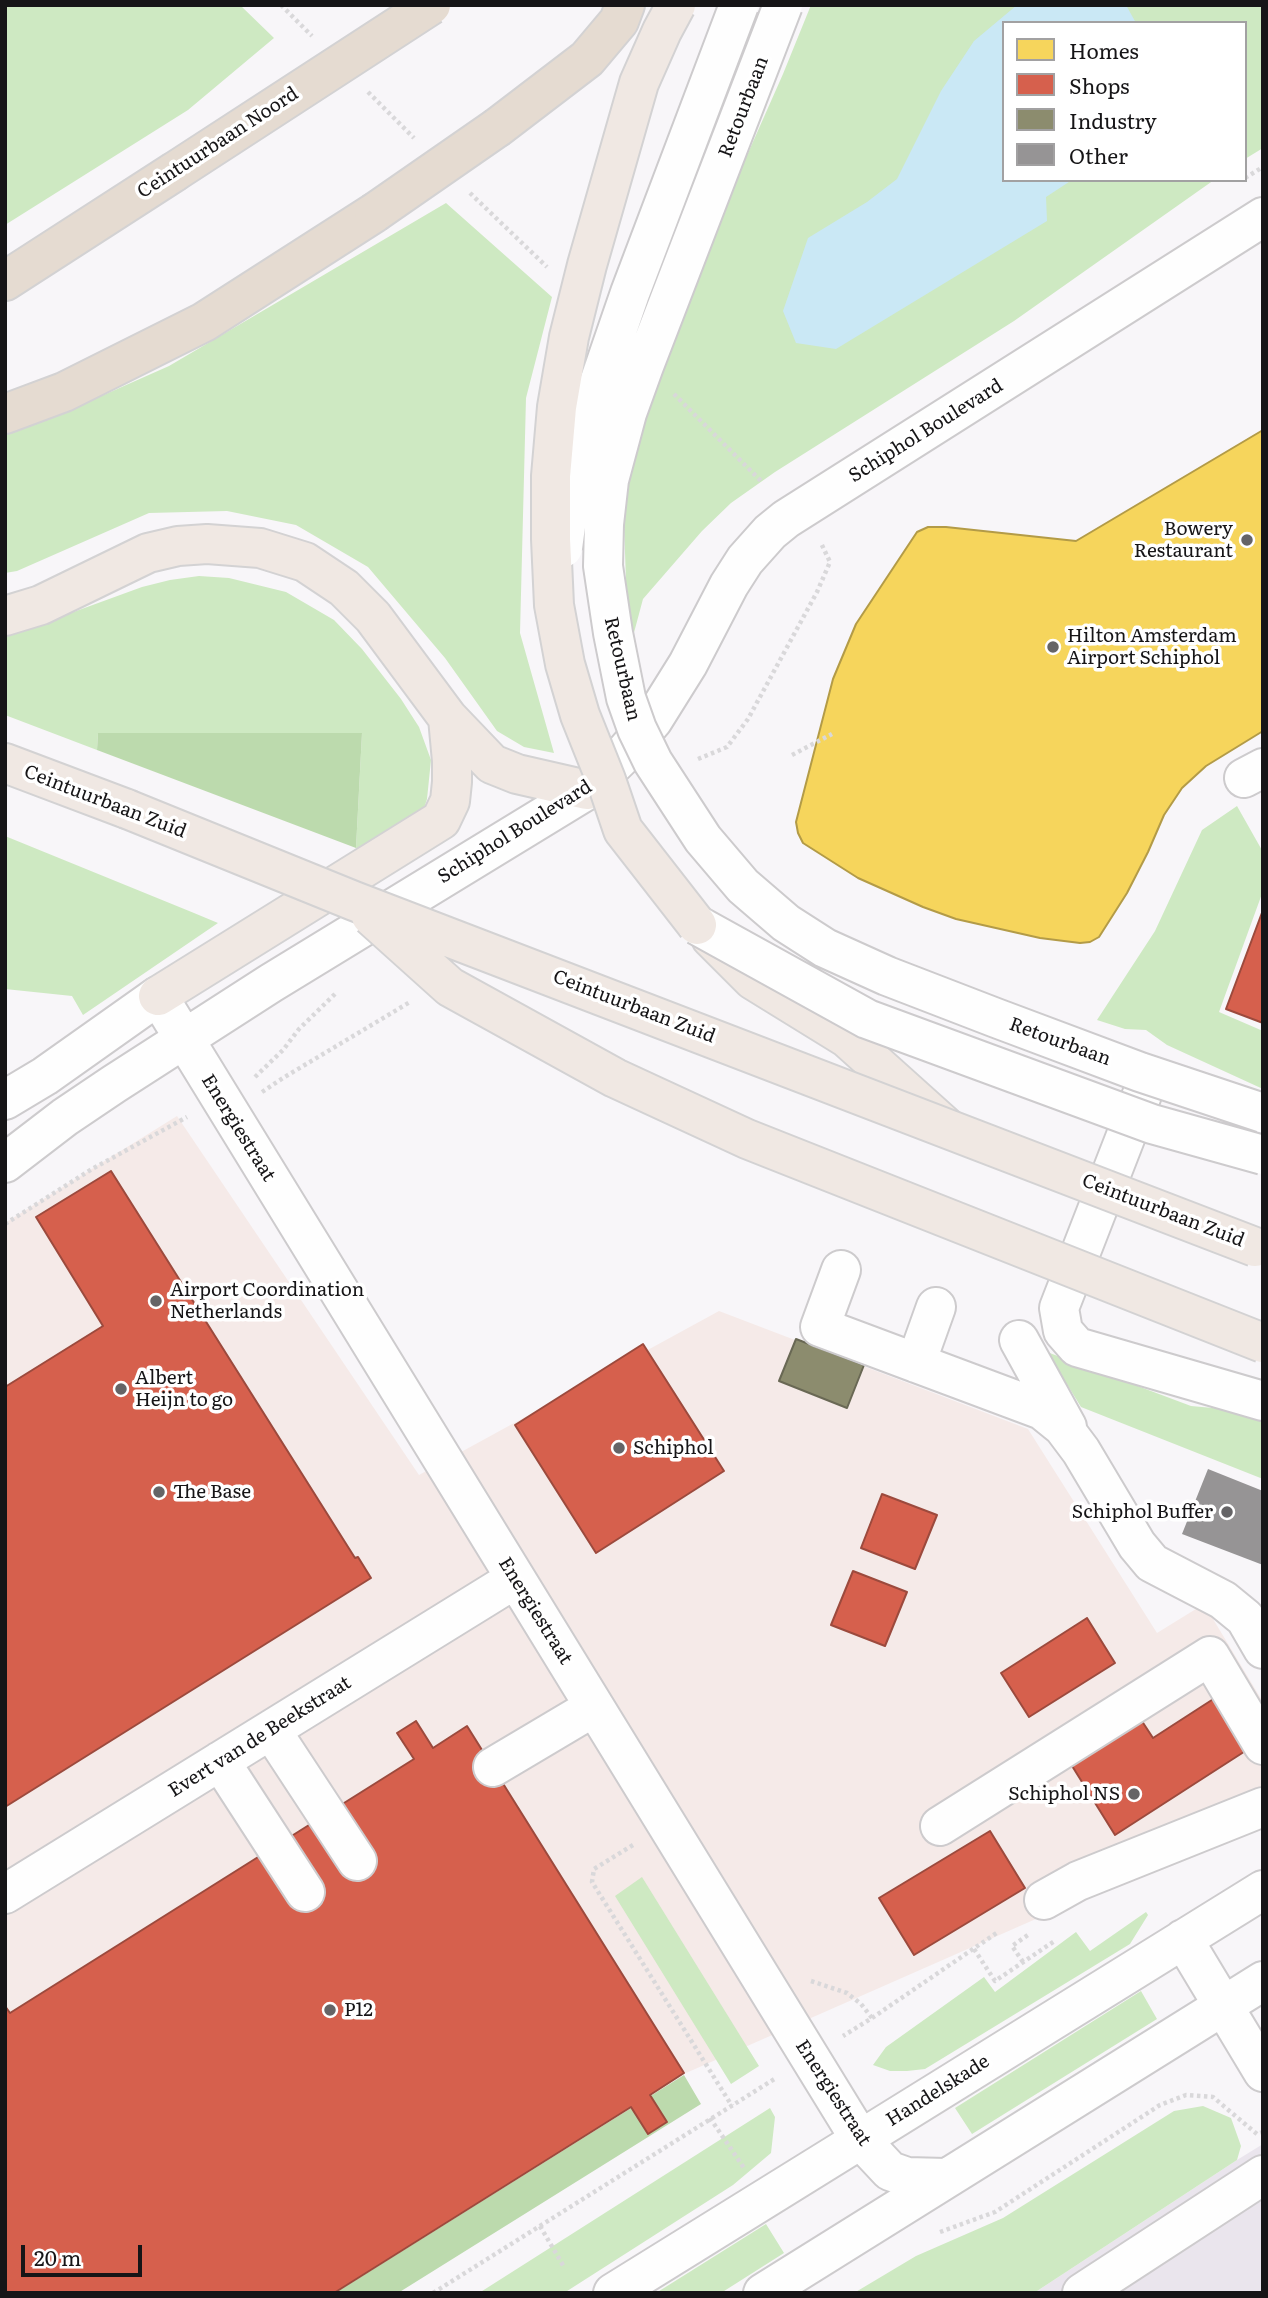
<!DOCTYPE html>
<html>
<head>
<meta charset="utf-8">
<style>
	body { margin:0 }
	#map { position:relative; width:1268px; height:2298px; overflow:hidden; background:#f8f6f9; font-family:Literata,serif }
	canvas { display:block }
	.frame { position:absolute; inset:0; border:7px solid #161517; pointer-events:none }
	.legend { position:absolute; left:1002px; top:21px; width:245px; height:161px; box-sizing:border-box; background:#fff; border:2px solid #a2a1a2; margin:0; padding:9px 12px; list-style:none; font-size:21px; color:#161517 }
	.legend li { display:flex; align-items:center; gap:14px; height:35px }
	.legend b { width:35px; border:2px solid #a2a1a2 }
	.scale { position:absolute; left:21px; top:2245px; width:121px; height:32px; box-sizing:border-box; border:4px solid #161517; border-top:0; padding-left:9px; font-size:21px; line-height:24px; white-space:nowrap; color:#161517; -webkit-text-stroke:5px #fff; paint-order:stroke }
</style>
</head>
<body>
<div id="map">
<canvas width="1268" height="2298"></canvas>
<div class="frame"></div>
<ul class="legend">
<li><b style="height:19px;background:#f6d55c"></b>Homes</li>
<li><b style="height:19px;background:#d6604d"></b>Shops</li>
<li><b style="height:19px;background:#8c8c6e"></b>Industry</li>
<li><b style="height:19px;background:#969495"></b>Other</li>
</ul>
<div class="scale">20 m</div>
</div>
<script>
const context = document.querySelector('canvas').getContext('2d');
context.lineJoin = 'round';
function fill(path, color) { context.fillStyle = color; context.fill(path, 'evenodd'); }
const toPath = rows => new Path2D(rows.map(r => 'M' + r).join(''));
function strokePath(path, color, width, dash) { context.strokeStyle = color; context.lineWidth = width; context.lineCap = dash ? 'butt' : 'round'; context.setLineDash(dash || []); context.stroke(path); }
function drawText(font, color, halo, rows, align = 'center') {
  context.font = font + ' Literata,serif'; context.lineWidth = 7; context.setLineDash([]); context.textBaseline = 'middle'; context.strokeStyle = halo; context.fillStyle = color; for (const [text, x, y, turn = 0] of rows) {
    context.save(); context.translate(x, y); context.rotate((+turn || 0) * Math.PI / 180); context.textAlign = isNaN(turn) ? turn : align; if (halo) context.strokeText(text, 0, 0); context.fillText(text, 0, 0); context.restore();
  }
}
const commercial = toPath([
	[177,1116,419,1475,719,1311,1028,1429,1157,1633,1204,1604,1263,1702,1263,1819,686,2073,334,2293,5,2293,5,1223]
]);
const built = toPath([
	[1263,2144,1263,2293,1034,2293,1237,2160]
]);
const green = toPath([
	[5,5,240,5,274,38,188,110,5,225],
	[811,5,1263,5,1263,148,1245,159,1245,23,1004,23,1004,180,1214,180,1014,321,775,472,731,503,702,531,643,599,632,640,627,610,623,495,671,327,783,74],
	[446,203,552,297,526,398,520,633,554,753,524,747,497,731,445,658,368,567,296,525,227,511,149,513,17,571,5,573,5,433,54,417,169,366],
	[199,576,229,578,286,592,334,620,362,649,401,699,419,727,431,760,427,799,422,815,376,855,356,848,362,733,98,733,97,750,5,715,5,637,142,587,170,580],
	[1237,806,1263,852,1263,891,1219,1012,1263,1031,1263,1089,1167,1045,1146,1030,1125,1029,1097,1020,1155,931,1202,830],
	[5,836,194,913,218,923,83,1015,72,996,5,989],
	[1047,1352,1191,1406,1246,1411,1263,1418,1263,1479,1081,1407],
	[642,1877,759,2066,731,2084,615,1896],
	[1146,1912,1148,1915,1130,1944,925,2069,907,2071,890,2071,873,2065,886,2047,984,1977,995,1992,1076,1932,1090,1951],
	[1141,1991,1157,2019,972,2134,955,2108],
	[1203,2106,1231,2118,1241,2146,1237,2160,1034,2293,854,2293,916,2256,1003,2218,1174,2111],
	[770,2108,775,2117,771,2153,733,2185,564,2293,479,2293],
	[766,2224,784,2253,721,2293,656,2293]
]);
const forest = toPath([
	[98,733,362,733,356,848,97,750],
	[684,2075,701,2104,398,2293,335,2293]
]);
const water = toPath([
	[1017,5,1126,5,1136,23,1004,23,1004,180,1072,180,1046,197,1047,221,836,349,796,343,783,311,808,238,867,202,897,179,941,91,974,41]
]);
const homes = toPath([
	[1263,430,1263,731,1206,766,1182,788,1164,815,1148,852,1127,893,1099,937,1090,942,1080,943,1040,938,956,919,923,907,858,878,803,843,798,833,796,822,833,679,856,624,917,532,928,527,946,527,1076,541,1263,430]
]);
const shops = toPath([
	[1263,910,1263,1023,1226,1009,1263,910],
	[111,1171,355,1558,358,1557,371,1578,5,1807,5,1387,103,1326,36,1217,111,1171],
	[643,1344,724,1471,596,1553,515,1425,643,1344],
	[882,1494,937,1515,915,1569,861,1548,882,1494],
	[853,1571,907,1592,885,1646,831,1625,853,1571],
	[1087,1618,1115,1663,1029,1717,1001,1673,1087,1618],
	[1218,1696,1250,1748,1115,1835,1064,1753,1134,1709,1153,1738,1218,1696],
	[416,1721,433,1748,467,1726,684,2073,650,2095,667,2122,648,2134,631,2107,334,2293,5,2293,5,2006,10,2013,414,1759,397,1733,416,1721],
	[990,1831,1025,1888,914,1955,879,1898,990,1831]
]);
const industry = toPath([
	[796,1339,864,1365,847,1408,779,1381,796,1339]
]);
const building = toPath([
	[1208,1469,1263,1491,1263,1565,1182,1534]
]);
const path = toPath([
	[281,5,312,36],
	[368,92,414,138],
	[1245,178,1263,167],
	[470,193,547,267],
	[674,394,763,483],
	[792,755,832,734],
	[698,759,727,747,748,719,817,592,830,562,821,543],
	[255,1077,283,1050,299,1029,336,993],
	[262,1092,283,1078,410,1002],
	[5,1224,92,1169,187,1117],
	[633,1845,594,1869,592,1882,732,2106],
	[974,1949,995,1981,1056,1940],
	[1023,1962,1012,1946,1028,1935],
	[811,1981,847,1993,861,2004,872,2018,843,2036],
	[872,2018,998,1932],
	[710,2118,744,2168],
	[540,2226,564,2267],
	[940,2232,995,2212,1160,2105,1186,2095,1213,2097,1257,2134,1263,2132],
	[433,2293,776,2078]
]);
const minor = toPath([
	[1244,778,1263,768],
	[1143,1092,1059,1308,1063,1331,1077,1347,1263,1401],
	[5,1100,45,1076,158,996,860,2139,890,2171,907,2177,946,2178],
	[5,1163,65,1117,114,1084,271,983,587,790,622,756,653,720,688,664,729,585,745,560,770,532,786,519,1263,217],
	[841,1270,820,1327,1042,1410,1063,1427,1081,1451,1137,1545,1152,1563,1223,1600,1245,1618,1263,1649],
	[1019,1340,1067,1427],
	[916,1363,936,1307],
	[271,1730,357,1861],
	[220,1761,305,1892],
	[493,1767,594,1707],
	[940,1826,1210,1656,1263,1745],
	[5,1894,515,1579],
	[1044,1900,1078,1881,1263,1807],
	[1183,1939,1263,2072],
	[613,2293,1263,1890],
	[763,2293,1263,1981],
	[1082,2293,1263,2175]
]);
const major = toPath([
	[5,616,41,605,148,553,178,546,207,544,260,548,305,562,344,588,373,617,448,718,492,764,517,774,587,790],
	[5,763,127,809],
	[711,938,753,980,847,1038,946,1127],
	[158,996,441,820,450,801,452,782,452,761,448,718]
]);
const highway = toPath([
	[498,127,587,59,619,21,625,5],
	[5,281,174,172],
	[5,414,64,392,204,322,374,213]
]);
const minorBridge = toPath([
	[783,5,644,366,627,413,609,480,604,524,603,566,613,633,626,698,637,729,653,762,703,839,743,886,786,923,825,948,887,976,996,1018,1140,1072,1263,1113],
	[563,548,571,489,590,409,630,293,739,5],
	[697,925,867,1019,1152,1124,1263,1155]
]);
const majorBridge = toPath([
	[676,5,662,31,639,83,587,265,569,337,557,407,551,476,551,539,554,605,565,664,580,715,606,780,623,830,697,925],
	[127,809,354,901,1255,1247],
	[371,916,450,987,615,1078,747,1139,1263,1343]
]);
const highwayBridge = toPath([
	[174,172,431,5],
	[374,213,498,127]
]);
const markers = [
	[1247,540,7,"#656466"],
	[1053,647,7,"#656466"],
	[156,1301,7,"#656466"],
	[121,1389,7,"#656466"],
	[619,1448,7,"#656466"],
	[159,1492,7,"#656466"],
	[1227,1512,7,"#656466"],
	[1134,1794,7,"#656466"],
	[330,2010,7,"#656466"]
];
const streetNames = [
	["Retourbaan",744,107,-69],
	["Ceintuurbaan Noord",218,143,-33],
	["Schiphol Boulevard",926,431,-32],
	["Retourbaan",622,669,77],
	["Ceintuurbaan Zuid",105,802,21],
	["Schiphol Boulevard",515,832,-32],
	["Ceintuurbaan Zuid",634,1007,21],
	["Retourbaan",1060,1042,20],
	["Energiestraat",238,1128,58],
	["Ceintuurbaan Zuid",1163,1211,21],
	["Energiestraat",535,1611,58],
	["Evert van de Beekstraat",260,1737,-32],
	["Handelskade",938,2091,-32],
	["Energiestraat",833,2093,57]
];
const poiNames = [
	["Bowery",1233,529,"right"],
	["Restaurant",1233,551,"right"],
	["Hilton Amsterdam",1067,636],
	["Airport Schiphol",1067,658],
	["Airport Coordination",170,1290],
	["Netherlands",170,1312],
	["Albert",135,1378],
	["Heijn to go",135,1400],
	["Schiphol",633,1448],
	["The Base",173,1492],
	["Schiphol Buffer",1213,1512,"right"],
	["Schiphol NS",1120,1794,"right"],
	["P12",344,2010]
];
fill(commercial, '#f5eae8');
fill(built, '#eae5ed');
fill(green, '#cee9c2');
fill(forest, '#bcdaad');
fill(water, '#cae8f5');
fill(homes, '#f6d55c');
strokePath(homes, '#b39b47', 2);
fill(shops, '#d6604d');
strokePath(shops, '#9c4a3d', 2);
fill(industry, '#8c8c6e');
strokePath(industry, '#696854', 2);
fill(building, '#969495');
strokePath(minor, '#cdcbcd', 42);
strokePath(major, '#d3d2d3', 42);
strokePath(highway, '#d3d2d3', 42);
strokePath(path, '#d9d8da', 4.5, [3.5, 3.5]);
strokePath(minor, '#fefefe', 38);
strokePath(major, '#f0e8e3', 38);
strokePath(highway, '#e5dbd1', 38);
strokePath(minorBridge, '#cdcbcd', 42, []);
strokePath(majorBridge, '#d3d2d3', 42, []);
strokePath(highwayBridge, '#d3d2d3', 42, []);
strokePath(minorBridge, '#fefefe', 38);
strokePath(majorBridge, '#f0e8e3', 38);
strokePath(highwayBridge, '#e5dbd1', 38);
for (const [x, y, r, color] of markers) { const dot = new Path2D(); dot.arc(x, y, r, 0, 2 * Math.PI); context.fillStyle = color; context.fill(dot); strokePath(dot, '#fff', 2.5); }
drawText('19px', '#161517', '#fff', streetNames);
drawText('19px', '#161517', '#fff', poiNames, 'left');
</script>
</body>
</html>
